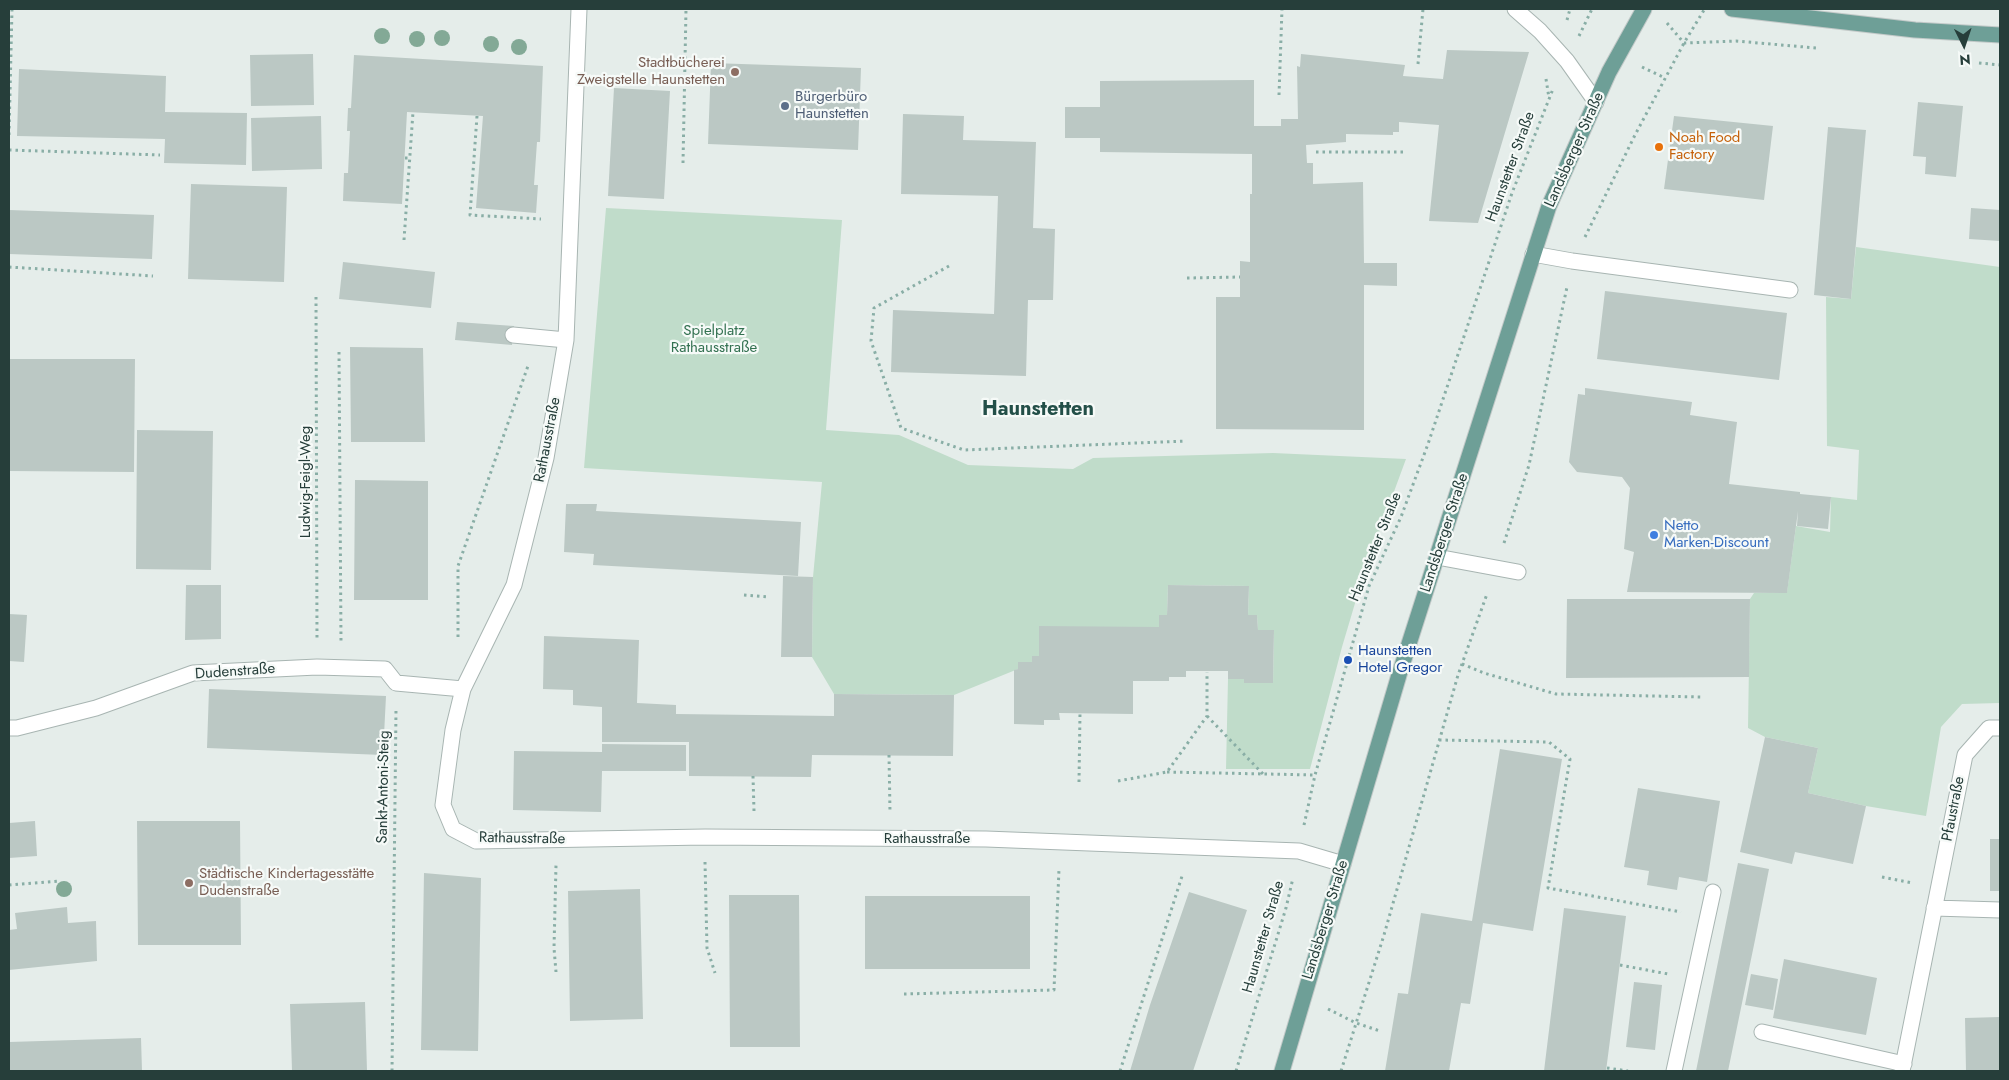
<!DOCTYPE html>
<html>
<head>
<meta charset="utf-8">
<style>
	body { margin:0 }
	#map { position:relative; width:2009px; height:1080px; overflow:hidden; background:#e5edea; font-family:Jost,sans-serif }
	canvas { display:block }
	.frame { position:absolute; inset:0; border:10px solid #263e3a; pointer-events:none }
	.north { position:absolute; left:1939px; top:20px; width:50px; height:50px; -webkit-text-stroke:4px #f6faf8; paint-order:stroke; rotate:176deg; font-size:14px; font-weight:700; line-height:20px; text-align:center; color:#263e3a }
	.north::after { content:''; display:block; margin:auto; width:18px; height:22px; background:#263e3a; clip-path:polygon(50% 0,100% 100%,50% 72%,0 100%) }
</style>
</head>
<body>
<div id="map">
<canvas width="2009" height="1080"></canvas>
<div class="frame"></div>
<div class="north">N</div>
</div>
<script>
const context = document.querySelector('canvas').getContext('2d');
context.lineJoin = 'round';
function fill(path, color) { context.fillStyle = color; context.fill(path, 'evenodd'); }
const toPath = rows => new Path2D(rows.map(r => 'M' + r).join(''));
function strokePath(path, color, width, dash) { context.strokeStyle = color; context.lineWidth = width; context.lineCap = dash ? 'butt' : 'round'; context.setLineDash(dash || []); context.stroke(path); }
function drawText(font, color, halo, rows, align = 'center') {
  context.font = font + ' Jost,sans-serif'; context.lineWidth = 4.5; context.setLineDash([]); context.textBaseline = 'middle'; context.strokeStyle = halo; context.fillStyle = color; for (const [text, x, y, turn = 0] of rows) {
    context.save(); context.translate(x, y); context.rotate((+turn || 0) * Math.PI / 180); context.textAlign = isNaN(turn) ? turn : align; if (halo) context.strokeText(text, 0, 0); context.fillText(text, 0, 0); context.restore();
  }
}
const green = toPath([
	[606,208,842,220,826,430,899,435,968,465,1073,469,1093,458,1273,453,1406,459,1364,573,1342,647,1310,769,1226,769,1228,679,1244,679,1273,683,1274,630,1258,630,1257,615,1248,615,1249,586,1168,585,1167,615,1159,615,1159,627,1039,656,1032,656,1032,662,1018,662,1018,669,954,695,834,694,812,657,813,577,822,482,584,468],
	[1856,247,2000,267,2000,703,1962,704,1941,727,1926,816,1866,806,1808,793,1818,748,1765,737,1748,728,1750,599,1754,593,1787,592,1796,526,1830,532,1831,497,1857,500,1859,450,1827,446,1826,297,1851,299]
]);
const building = toPath([
	[1447,50,1529,52,1478,223,1429,221,1439,125,1399,122,1399,132,1393,132,1393,135,1346,134,1346,142,1306,145,1307,163,1313,163,1313,184,1363,182,1364,263,1397,263,1397,286,1364,285,1364,430,1216,429,1216,297,1240,297,1240,261,1250,262,1250,194,1252,194,1252,154,1100,152,1100,138,1065,138,1065,107,1100,107,1100,81,1254,80,1254,126,1281,126,1281,119,1298,119,1297,66,1300,67,1301,54,1405,65,1403,76,1443,79],
	[313,54,314,105,251,106,250,55],
	[354,55,543,66,540,142,537,142,534,185,538,185,536,213,476,208,483,116,407,112,402,204,343,201,344,173,348,173,350,131,347,131,348,108,351,108],
	[711,63,861,68,858,150,708,144],
	[19,69,166,76,165,112,247,113,246,165,164,163,165,139,17,136],
	[614,88,670,91,664,199,608,196],
	[1918,102,1963,106,1956,177,1925,174,1926,157,1913,156],
	[903,114,964,116,963,140,1036,142,1033,228,1055,229,1053,300,1028,300,1026,376,891,372,893,310,994,314,998,196,901,194],
	[321,116,322,169,252,171,251,118],
	[1674,116,1773,126,1764,200,1664,189],
	[1828,127,1866,130,1851,299,1814,295],
	[191,184,287,187,284,282,188,279],
	[1971,208,2000,210,2000,241,1969,239],
	[9,210,154,215,152,259,9,254],
	[343,262,435,272,431,308,339,299],
	[1605,291,1787,313,1779,380,1597,359],
	[457,322,514,326,512,345,455,340],
	[350,347,423,348,425,442,351,442],
	[9,359,135,359,134,472,9,471],
	[1585,388,1692,402,1690,415,1737,422,1729,484,1800,492,1800,494,1831,497,1828,529,1797,526,1798,511,1787,593,1627,592,1634,552,1624,549,1630,488,1622,477,1577,472,1569,462,1578,394,1585,395],
	[137,430,213,431,211,570,136,569],
	[355,480,428,481,428,600,354,600],
	[566,504,597,504,596,511,801,522,798,576,593,565,594,554,564,552],
	[783,576,813,577,812,657,781,657],
	[186,585,221,585,221,639,185,640],
	[1168,585,1249,586,1248,615,1257,615,1258,630,1274,630,1273,683,1244,683,1244,679,1228,679,1228,671,1186,671,1186,677,1169,677,1169,681,1133,681,1133,714,1059,713,1060,720,1044,720,1044,725,1014,724,1014,670,1018,669,1018,662,1032,662,1032,656,1039,656,1039,626,1159,627,1159,615,1167,615],
	[1567,599,1750,599,1749,677,1566,678],
	[9,614,27,615,24,662,9,661],
	[544,636,639,640,637,703,676,705,676,714,834,716,834,694,954,695,953,756,812,755,811,777,689,776,689,742,602,742,602,707,573,705,573,690,543,689],
	[209,689,386,696,383,755,207,748],
	[1765,737,1818,748,1808,793,1866,806,1853,864,1795,852,1792,864,1740,852],
	[602,744,686,745,686,771,602,771,601,812,513,810,514,751,602,752],
	[1500,749,1562,759,1533,931,1483,923,1470,1004,1461,1003,1449,1071,1385,1071,1398,993,1408,994,1421,913,1472,921],
	[1638,788,1720,801,1707,882,1679,877,1677,890,1647,885,1649,871,1624,867],
	[35,821,37,856,9,858,9,823],
	[137,821,240,821,241,945,138,945],
	[1990,839,2000,839,2000,891,1990,891],
	[1738,863,1769,869,1755,940,1728,1071,1696,1071],
	[424,873,481,878,478,1051,421,1050],
	[640,889,643,1019,570,1021,568,891],
	[1189,892,1247,910,1193,1071,1130,1071,1150,1005],
	[729,895,799,895,800,1047,730,1047],
	[865,896,1030,896,1030,969,865,969],
	[67,907,68,923,96,921,97,961,9,970,9,930,17,929,15,913],
	[1564,908,1626,916,1606,1071,1544,1071],
	[1784,959,1877,978,1866,1035,1773,1018],
	[1751,974,1778,979,1773,1010,1745,1005],
	[1634,982,1662,985,1655,1050,1626,1047],
	[365,1002,367,1071,292,1071,290,1004],
	[2000,1017,2000,1071,1966,1071,1965,1018],
	[141,1038,142,1071,9,1071,9,1042]
]);
const path = toPath([
	[1567,20,1570,9],
	[1667,23,1684,43,1736,41,1816,48],
	[1579,36,1592,9],
	[1979,63,2000,65],
	[1418,64,1423,9],
	[1642,67,1665,78],
	[1546,79,1549,98],
	[1279,95,1282,9],
	[477,116,470,215,541,219],
	[9,135,12,9],
	[9,150,160,155],
	[1316,152,1403,152],
	[405,158,410,158],
	[683,163,686,9],
	[1585,237,1635,135,1684,43,1704,10],
	[404,240,413,112],
	[949,266,874,308,871,341,901,428,964,450,1186,441],
	[9,267,153,276],
	[1187,278,1240,277],
	[316,297,317,641],
	[339,352,341,642],
	[1504,543,1529,465,1567,287],
	[744,595,769,597],
	[458,637,458,566,529,363],
	[1462,664,1484,673,1556,694,1702,697],
	[1207,716,1263,774],
	[1439,740,1549,742,1570,759,1548,888,1681,912],
	[889,755,890,812],
	[1167,772,1315,775],
	[753,776,754,811],
	[1118,781,1167,772,1207,716,1207,672],
	[1079,782,1080,713],
	[1304,825,1315,775,1369,586,1401,517,1428,444,1512,193,1553,89],
	[705,862,707,948,715,973],
	[1882,877,1913,883],
	[9,885,60,881],
	[1620,965,1668,974],
	[556,972,554,948,556,865],
	[904,994,1054,990,1059,869],
	[1328,1009,1356,1023,1380,1031],
	[1607,1068,1628,1071],
	[392,1071,396,709],
	[1120,1071,1183,873],
	[1236,1071,1286,908,1293,878],
	[1341,1071,1384,935,1458,675,1487,594]
]);
const minor = toPath([
	[579,9,566,340,546,458,514,585,463,689,453,730,443,805,453,829,476,841,705,837,986,839,1192,847,1299,851,1343,864],
	[1515,9,1540,31,1567,61,1596,102],
	[1533,254,1572,261,1790,290],
	[513,335,566,340],
	[1437,557,1518,572],
	[9,728,17,728,96,708,193,673,317,667,385,669,396,683,463,689],
	[1934,908,2000,910],
	[1762,1032,1904,1064],
	[1674,1071,1713,892],
	[1902,1071,1965,755,1989,728,2000,728]
]);
const major = toPath([
	[1732,9,1915,30,2000,35],
	[1282,1071,1399,675,1549,206,1609,72,1644,9]
]);
const trees = [
	[382,36],
	[442,38],
	[417,39],
	[491,44],
	[519,47],
	[64,889]
];
const markers = [
	[735,72,5,"#8d6e63"],
	[785,106,5,"#5c6f8a"],
	[1659,147,5,"#e8710a"],
	[1654,535,5,"#3f7fe0"],
	[1348,660,5,"#1a4fb4"],
	[189,883,5,"#8d6e63"]
];
const educationNames = [
	["Stadtbücherei",725,63],
	["Zweigstelle Haunstetten",725,80],
	["Städtische Kindertagesstätte",199,874,"left"],
	["Dudenstraße",199,891,"left"]
];
const serviceNames = [
	["Bürgerbüro",795,97],
	["Haunstetten",795,114]
];
const foodNames = [
	["Noah Food",1669,138],
	["Factory",1669,155]
];
const streetNames = [
	["Landsberger Straße",1575,150,-66],
	["Haunstetter Straße",1511,167,-70],
	["Rathausstraße",548,440,-79],
	["Ludwig-Feigl-Weg",306,482,-90],
	["Landsberger Straße",1445,533,-72],
	["Haunstetter Straße",1376,547,-68],
	["Dudenstraße",235,672,-4],
	["Sankt-Antoni-Steig",384,787,-89],
	["Pfaustraße",1954,809,-79],
	["Rathausstraße",522,839,1],
	["Rathausstraße",927,839],
	["Landsberger Straße",1326,920,-73],
	["Haunstetter Straße",1264,937,-74]
];
const parkNames = [
	["Spielplatz",714,331],
	["Rathausstraße",714,348]
];
const shopNames = [
	["Netto",1664,526],
	["Marken-Discount",1664,543]
];
const transitNames = [
	["Haunstetten",1358,651],
	["Hotel Gregor",1358,668]
];
const districtNames = [
	["Haunstetten",1038,410]
];
fill(green, '#c0dcca');
fill(building, '#bbc8c4');
strokePath(minor, '#a8b5b2', 17);
strokePath(major, '#c2c9c8', 17);
strokePath(path, '#89aea6', 3, [2.5, 4]);
strokePath(minor, '#fff', 15);
strokePath(major, '#6e9f97', 15);
context.fillStyle = '#83a996';
for (const [x, y] of trees) { context.beginPath(); context.arc(x, y, 8, 0, 2 * Math.PI); context.fill(); }
for (const [x, y, r, color] of markers) { const dot = new Path2D(); dot.arc(x, y, r, 0, 2 * Math.PI); context.fillStyle = color; context.fill(dot); strokePath(dot, '#f6faf8', 2); }
drawText('15px', '#785e54', '#f6faf8', educationNames, 'right');
drawText('15px', '#4e5e75', '#f6faf8', serviceNames, 'left');
drawText('15px', '#c56008', '#f6faf8', foodNames, 'left');
drawText('15px', '#263e3a', '#f6faf8', streetNames);
drawText('15px', '#337151', '#f6faf8', parkNames);
drawText('15px', '#366cbe', '#f6faf8', shopNames, 'left');
drawText('15px', '#164399', '#f6faf8', transitNames, 'left');
drawText('bold 20px', '#234f48', '#f6faf8', districtNames);
</script>
</body>
</html>
